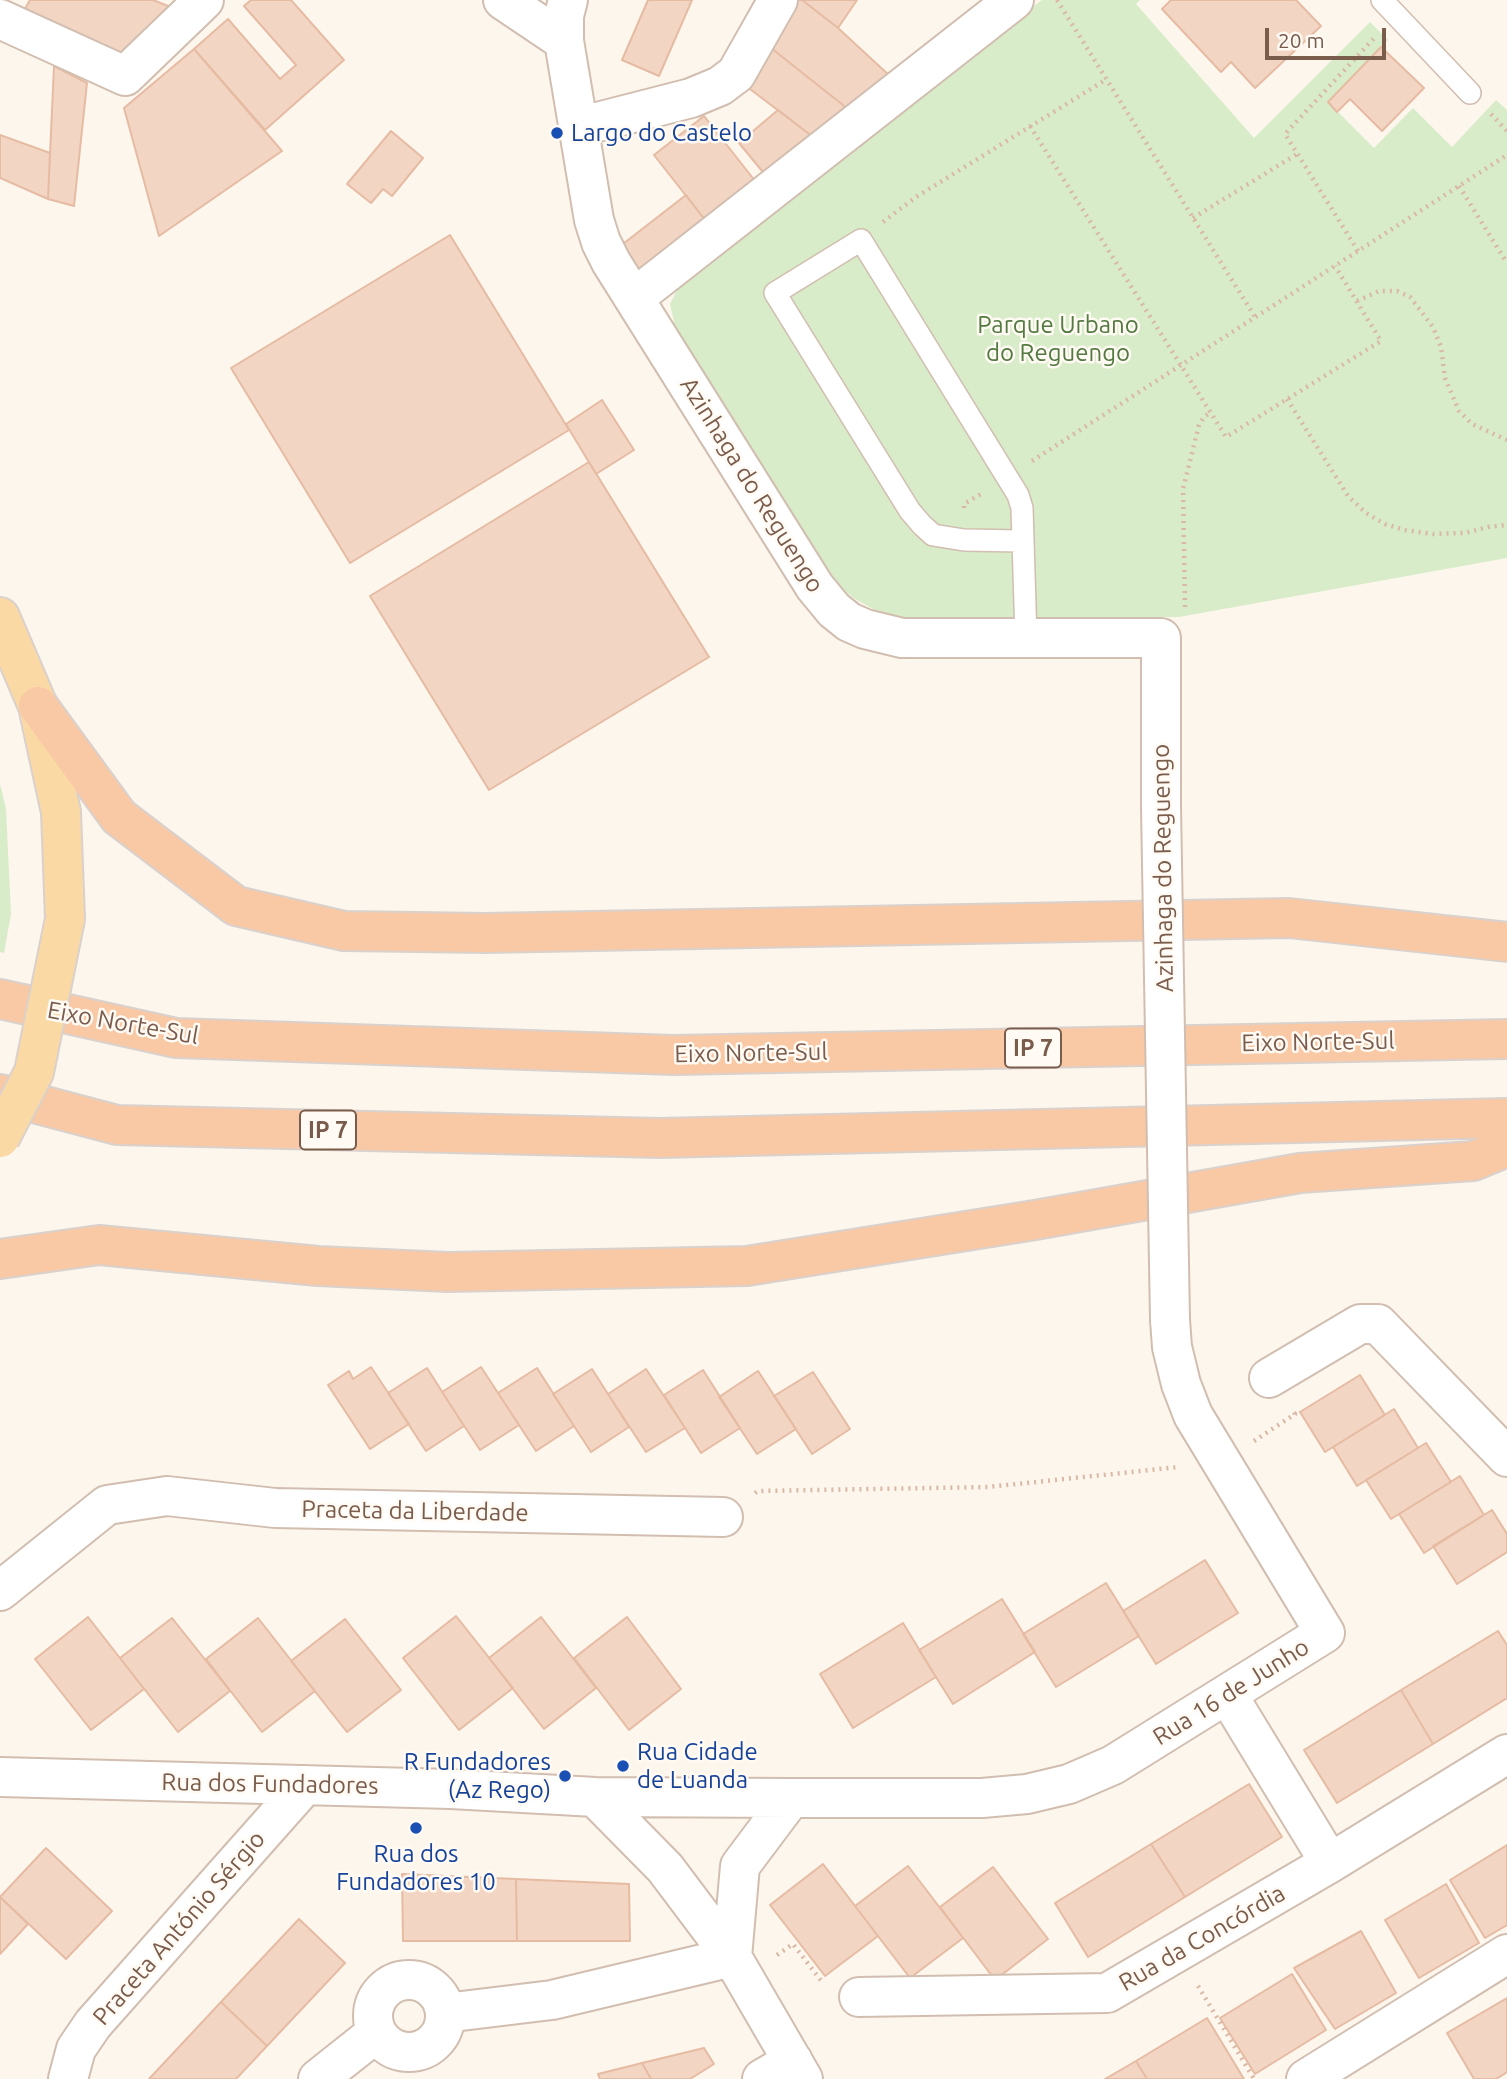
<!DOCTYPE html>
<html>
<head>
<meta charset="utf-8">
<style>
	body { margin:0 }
	#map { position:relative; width:1507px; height:2079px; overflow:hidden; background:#fdf6ec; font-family:Ubuntu,sans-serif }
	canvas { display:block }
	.scale { position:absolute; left:1265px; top:28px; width:121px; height:32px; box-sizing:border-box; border:4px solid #7a5c4d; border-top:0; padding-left:9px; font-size:21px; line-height:24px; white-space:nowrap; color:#7a5c4d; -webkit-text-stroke:5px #fffaf3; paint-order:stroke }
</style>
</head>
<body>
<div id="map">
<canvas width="1507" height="2079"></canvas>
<div class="scale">20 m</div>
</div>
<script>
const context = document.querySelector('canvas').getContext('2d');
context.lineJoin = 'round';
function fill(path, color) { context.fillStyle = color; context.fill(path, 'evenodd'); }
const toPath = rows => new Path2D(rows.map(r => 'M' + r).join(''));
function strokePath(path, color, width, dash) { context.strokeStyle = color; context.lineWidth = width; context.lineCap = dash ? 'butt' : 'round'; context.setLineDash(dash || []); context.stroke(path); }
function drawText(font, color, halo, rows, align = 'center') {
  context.font = font + ' Ubuntu,sans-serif'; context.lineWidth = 5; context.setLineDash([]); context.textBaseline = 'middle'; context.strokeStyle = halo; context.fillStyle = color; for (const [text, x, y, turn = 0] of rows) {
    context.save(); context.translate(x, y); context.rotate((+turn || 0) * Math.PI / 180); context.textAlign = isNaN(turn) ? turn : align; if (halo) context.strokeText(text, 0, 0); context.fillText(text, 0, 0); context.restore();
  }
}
const green = toPath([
	[1042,0,1140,0,1136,4,1254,138,1370,22,1388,40,1328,102,1374,148,1413,108,1452,147,1496,100,1507,110,1507,558,1179,617,905,618,875,610,855,599,840,587,677,335,670,304,684,276,942,74],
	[0,784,6,809,11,914,4,953,0,952]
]);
const building = toPath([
	[30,0,153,0,173,8,114,59,22,14,30,0],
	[251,0,291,0,344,60,265,130,194,49,228,19,280,79,296,65,244,6,251,0],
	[648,0,692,0,659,76,622,60,648,0],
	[797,0,802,0,838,28,891,77,853,113,771,48,797,0],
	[802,0,857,0,838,28,802,0],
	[1171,0,1296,0,1321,26,1255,88,1231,62,1221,72,1162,9,1171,0],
	[1381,47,1424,88,1382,131,1350,99,1337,112,1328,102,1381,47],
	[771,48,853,113,817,140,746,86,771,48],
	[194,49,282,151,159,236,124,108,194,49],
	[54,66,87,83,74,206,48,199,54,66],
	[778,110,817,140,767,177,739,143,778,110],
	[704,116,759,186,709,225,654,155,704,116],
	[391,131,423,158,392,196,383,189,371,203,347,184,391,131],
	[0,135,50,153,48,199,0,178,0,135],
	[686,195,709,225,640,277,619,247,686,195],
	[450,235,569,430,350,563,231,368,450,235],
	[602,400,634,450,596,474,566,424,602,400],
	[589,462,709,657,489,790,370,596,589,462],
	[371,1367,409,1424,370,1449,328,1385,349,1371,353,1379,371,1367],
	[481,1367,519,1425,480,1450,442,1392,481,1367],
	[427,1368,464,1426,426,1451,388,1393,427,1368],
	[537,1368,574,1426,536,1451,498,1393,537,1368],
	[592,1369,629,1427,591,1452,553,1394,592,1369],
	[646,1369,685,1428,646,1452,608,1394,646,1369],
	[703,1370,740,1428,701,1453,664,1395,703,1370],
	[758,1371,796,1429,757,1454,719,1397,758,1371],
	[813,1372,850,1429,812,1454,774,1396,813,1372],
	[1360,1375,1385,1415,1325,1452,1300,1412,1360,1375],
	[1394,1409,1418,1448,1357,1486,1333,1447,1394,1409],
	[1426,1443,1451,1482,1391,1519,1366,1480,1426,1443],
	[1460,1476,1484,1515,1424,1553,1399,1514,1460,1476],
	[1492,1510,1507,1534,1507,1552,1457,1584,1433,1546,1492,1510],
	[1205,1560,1238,1613,1156,1664,1123,1611,1205,1560],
	[1106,1583,1139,1636,1056,1687,1023,1634,1106,1583],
	[1002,1599,1035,1652,953,1704,919,1650,1002,1599],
	[456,1616,513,1688,459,1730,403,1658,456,1616],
	[88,1617,144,1689,91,1730,35,1659,88,1617],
	[541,1617,596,1688,544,1729,489,1658,541,1617],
	[627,1617,681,1689,629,1730,574,1658,627,1617],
	[172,1618,230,1691,178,1732,120,1658,172,1618],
	[258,1618,315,1691,262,1732,206,1659,258,1618],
	[345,1619,401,1690,347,1732,291,1661,345,1619],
	[903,1623,936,1677,853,1728,820,1674,903,1623],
	[1498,1631,1507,1645,1507,1698,1433,1744,1401,1690,1498,1631],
	[1401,1690,1433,1744,1337,1803,1304,1750,1401,1690],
	[1249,1784,1282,1837,1185,1897,1151,1844,1249,1784],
	[1151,1844,1185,1897,1088,1957,1055,1903,1151,1844],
	[1507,1845,1507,1925,1485,1938,1450,1880,1507,1845],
	[46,1848,112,1911,66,1959,0,1897,46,1848],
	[823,1864,878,1936,825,1976,770,1905,823,1864],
	[908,1866,963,1938,910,1978,855,1906,908,1866],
	[993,1867,1048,1939,995,1980,940,1907,993,1867],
	[402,1874,516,1879,517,1941,403,1941,402,1874],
	[516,1879,629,1884,630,1941,517,1941,516,1879],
	[1446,1884,1479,1943,1419,1978,1385,1920,1446,1884],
	[0,1897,28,1924,0,1954,0,1897],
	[299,1919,345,1963,267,2046,221,2002,299,1919],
	[1361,1931,1396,1993,1335,2029,1294,1968,1361,1931],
	[1292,1974,1326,2030,1255,2074,1220,2018,1292,1974],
	[1507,1998,1507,2072,1496,2079,1474,2079,1447,2033,1507,1998],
	[221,2002,267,2046,236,2079,149,2079,221,2002],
	[1207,2018,1244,2079,1147,2079,1136,2061,1207,2018],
	[704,2048,714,2064,690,2079,651,2079,642,2063,704,2048],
	[1136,2061,1147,2079,1105,2079,1136,2061],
	[642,2063,651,2079,600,2079,598,2074,642,2063]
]);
const path = toPath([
	[1057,0,1255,317],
	[1491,114,1507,131],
	[1030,126,1226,437,1381,341,1335,266],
	[1459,186,1507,263],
	[1193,218,1297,154],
	[883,222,916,197,1107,79],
	[1358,251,1285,134,1376,36],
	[1357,301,1379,291,1397,291,1410,297,1433,327,1441,347,1445,378,1459,411,1472,424,1507,440],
	[1287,399,1348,496,1366,513,1385,524,1404,530,1433,534,1465,533,1488,527,1507,525],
	[1032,461,1507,155],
	[964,508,964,504,981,494],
	[1185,607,1183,489,1199,425,1204,417,1211,412],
	[1254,1441,1295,1414,1292,1410],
	[755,1493,758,1491,988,1487,1179,1467],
	[777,1955,793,1944,822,1982],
	[1198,1986,1254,2079]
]);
const service = toPath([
	[1382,0,1470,93],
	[1022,541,964,540,933,535,922,525,910,511,775,293,861,240,1018,495,1022,508,1026,638]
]);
const minor = toPath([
	[503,0,564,41],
	[568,0,564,16,564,41,594,220,601,242,611,262,815,587,834,610,849,622,865,629,902,638,1161,638,1161,807],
	[0,19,125,76,204,0],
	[578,127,691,98,720,86,736,74,778,0],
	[634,298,1014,0],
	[1269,1378,1360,1324,1378,1324,1507,1457],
	[0,1591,107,1505,167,1496,275,1508,723,1517],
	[1227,1694,1330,1863],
	[0,1777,451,1789,595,1797,791,1798,982,1798,1027,1794,1069,1784,1113,1765,1325,1633,1193,1415,1181,1384,1172,1347,1170,1320],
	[595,1797,665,1868,732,1957,803,2079],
	[732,1957,740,1866,791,1798],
	'373 2016a36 36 0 1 1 72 0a36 36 0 1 1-72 0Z',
	[859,1997,1107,1993,1330,1863,1507,1754],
	[445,2013,552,2000,732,1957],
	[68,2079,76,2049,93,2024,305,1785],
	[318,2079,376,2033],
	[762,2079,793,2061],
	[1306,2079,1507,1954]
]);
const primary = toPath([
	[0,617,38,706,61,812,65,919]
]);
const trunk = toPath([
	[38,706,119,817,236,906,344,931,485,933,1289,918,1507,942],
	[0,999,176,1038,674,1055,1507,1039],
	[0,1094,117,1125,660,1138,1507,1118],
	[0,1259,99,1245,318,1266,448,1272,747,1266,1035,1220,1300,1173,1473,1161,1507,1147]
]);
const minorBridge = toPath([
	[1161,807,1170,1320]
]);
const primaryBridge = toPath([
	[0,1138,34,1072,65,919]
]);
const markers = [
	[557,133,7,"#1a4fb4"],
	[623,1766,7,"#1a4fb4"],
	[565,1776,7,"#1a4fb4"],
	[416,1828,7,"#1a4fb4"]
];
const shields = [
	[1033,1048,56],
	[328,1130,56]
];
const shieldNames = [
	["IP 7",1033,1048],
	["IP 7",328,1130]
];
const transitNames = [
	["Largo do Castelo",571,133],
	["Rua Cidade",637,1752],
	["de Luanda",637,1780],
	["R Fundadores",551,1762,"right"],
	["(Az Rego)",551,1790,"right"],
	["Rua dos",416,1854,"center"],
	["Fundadores 10",416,1882,"center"]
];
const parkNames = [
	["Parque Urbano",1058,325],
	["do Reguengo",1058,353]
];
const streetNames = [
	["Azinhaga do Reguengo",752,485,58],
	["Azinhaga do Reguengo",1163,868,-91],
	["Eixo Norte-Sul",123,1023,10],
	["Eixo Norte-Sul",1318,1042,-1],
	["Eixo Norte-Sul",751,1053,-1],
	["Praceta da Liberdade",415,1511,1],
	["Rua 16 de Junho",1231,1692,-32],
	["Rua dos Fundadores",270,1784,1],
	["Praceta António Sérgio",179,1928,-49],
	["Rua da Concórdia",1202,1938,-30]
];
fill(green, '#d8ecc9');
fill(building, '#f3d5c3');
strokePath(building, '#e6bba3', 2);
strokePath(service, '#d1beb0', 24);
strokePath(minor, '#d1beb0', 42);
strokePath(primary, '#dad1cd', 42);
strokePath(trunk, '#dad1cd', 42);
strokePath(path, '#d9b8a5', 4.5, [2, 5]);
strokePath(service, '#fff', 21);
strokePath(minor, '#fff', 38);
strokePath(primary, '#fbd9a5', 38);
strokePath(trunk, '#f9c8a4', 38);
strokePath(minorBridge, '#d1beb0', 42, []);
strokePath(primaryBridge, '#dad1cd', 42, []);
strokePath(minorBridge, '#fff', 38);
strokePath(primaryBridge, '#fbd9a5', 38);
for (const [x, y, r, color] of markers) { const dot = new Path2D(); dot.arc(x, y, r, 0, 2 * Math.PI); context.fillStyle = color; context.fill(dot); strokePath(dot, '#fffaf3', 2.5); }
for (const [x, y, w] of shields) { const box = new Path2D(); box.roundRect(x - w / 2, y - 19.5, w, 39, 5); context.fillStyle = '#fffaf3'; context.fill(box); strokePath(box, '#7a5c4d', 2); }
drawText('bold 23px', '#7a5c4d', null, shieldNames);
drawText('24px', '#164399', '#fffaf3', transitNames, 'left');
drawText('24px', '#537a41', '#fffaf3', parkNames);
drawText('24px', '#7a5c4d', '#fffaf3', streetNames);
</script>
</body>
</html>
